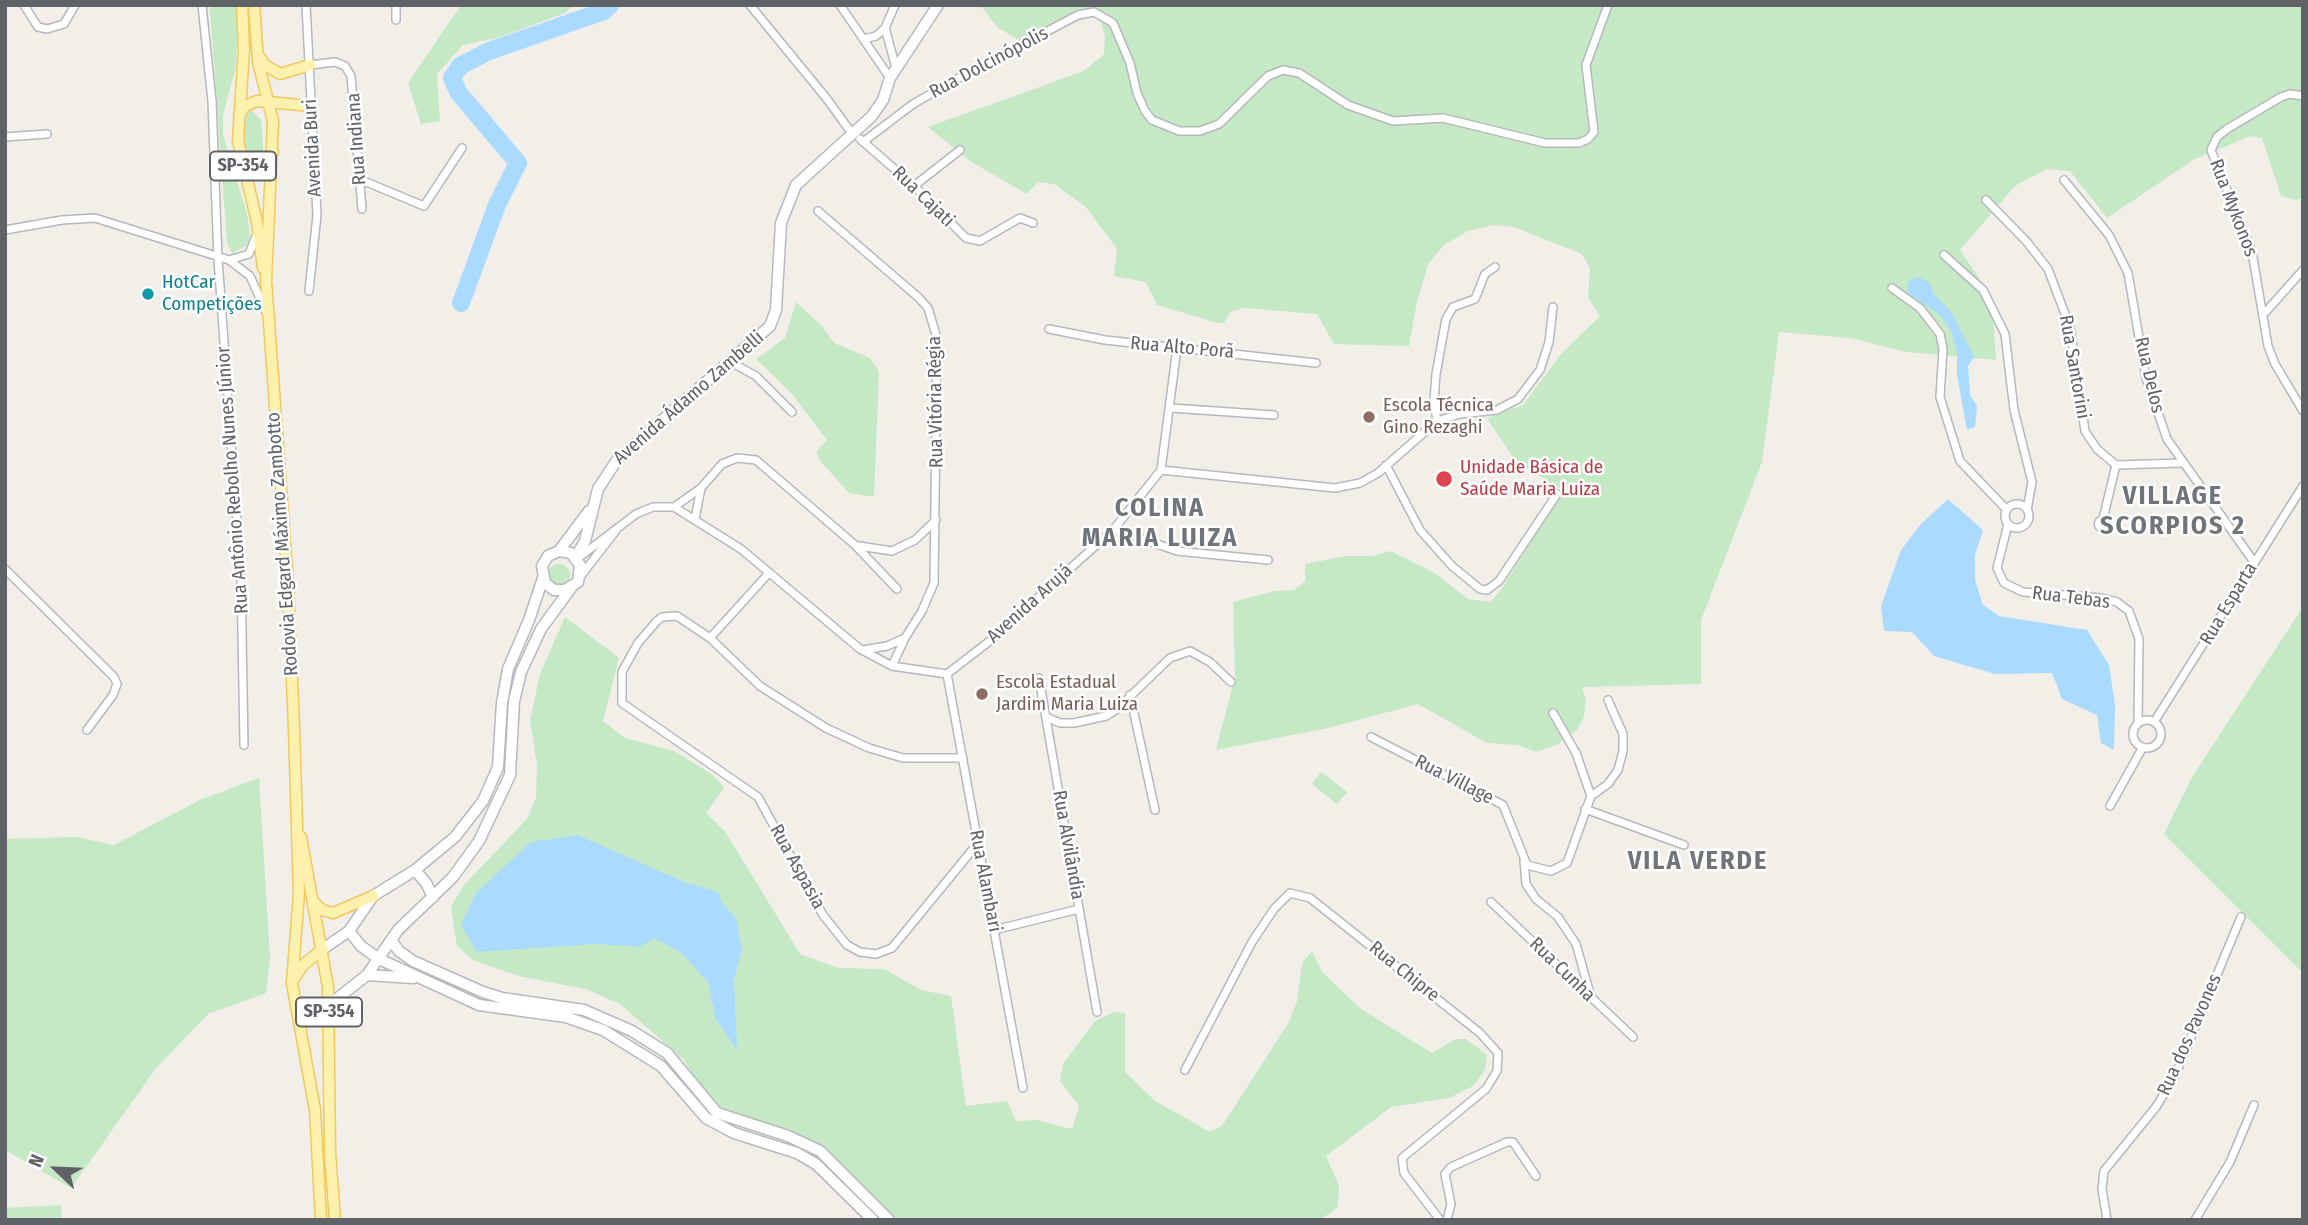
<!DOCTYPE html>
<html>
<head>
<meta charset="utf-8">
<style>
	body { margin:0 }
	#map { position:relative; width:2308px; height:1225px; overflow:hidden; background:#f1efe8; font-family:"Fira Sans Condensed",sans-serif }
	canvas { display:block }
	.frame { position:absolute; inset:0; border:7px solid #5f6368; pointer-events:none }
	.north { position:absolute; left:21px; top:1134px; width:70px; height:70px; -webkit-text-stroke:5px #fff; paint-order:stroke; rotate:293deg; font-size:19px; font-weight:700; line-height:28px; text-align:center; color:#5f6368 }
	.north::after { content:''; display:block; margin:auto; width:24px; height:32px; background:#5f6368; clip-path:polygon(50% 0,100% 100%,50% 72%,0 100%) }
</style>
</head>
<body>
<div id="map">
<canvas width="2308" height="1225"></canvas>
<div class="frame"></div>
<div class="north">N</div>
</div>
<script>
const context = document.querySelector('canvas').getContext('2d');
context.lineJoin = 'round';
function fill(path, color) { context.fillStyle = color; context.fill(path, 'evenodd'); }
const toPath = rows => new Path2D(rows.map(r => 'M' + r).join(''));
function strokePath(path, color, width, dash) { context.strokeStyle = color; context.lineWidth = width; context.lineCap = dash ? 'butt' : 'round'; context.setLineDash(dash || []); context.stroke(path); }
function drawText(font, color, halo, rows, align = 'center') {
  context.font = font + ' "Fira Sans Condensed",sans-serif'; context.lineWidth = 5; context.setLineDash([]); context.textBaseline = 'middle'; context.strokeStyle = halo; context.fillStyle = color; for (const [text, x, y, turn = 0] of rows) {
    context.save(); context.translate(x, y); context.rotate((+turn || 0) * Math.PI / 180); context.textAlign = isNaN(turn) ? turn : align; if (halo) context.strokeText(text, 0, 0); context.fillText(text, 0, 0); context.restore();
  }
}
const green = toPath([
	[213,5,236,5,238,19,236,67,223,115,223,135,247,214,250,236,246,246,232,253,227,243,210,9],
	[461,5,573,5,565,13,497,38,463,45,437,74,440,121,421,124,408,83],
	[980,5,2303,5,2303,198,2295,200,2281,196,2262,138,2250,136,2193,160,2107,218,2070,171,2047,169,2015,186,1960,250,1979,278,1993,315,1996,360,1906,352,1851,338,1779,332,1762,462,1701,620,1701,684,1582,687,1586,700,1584,717,1577,730,1558,744,1536,752,1518,745,1487,743,1418,704,1328,728,1216,750,1235,677,1233,602,1274,591,1294,590,1305,581,1305,564,1346,556,1374,556,1390,551,1433,572,1468,599,1490,602,1500,591,1563,491,1514,459,1487,418,1523,405,1561,354,1600,316,1588,298,1590,268,1582,254,1514,227,1493,225,1468,231,1444,245,1428,264,1416,306,1409,346,1334,344,1317,314,1243,308,1230,312,1224,323,1214,322,1157,305,1146,282,1114,276,1117,249,1086,207,1054,184,1038,182,1027,194,970,161,928,127,1084,71,1104,54,1105,36,1101,23,1089,8,1021,41,998,28],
	[251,110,261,120,263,142,263,151,252,158,246,149,243,132,244,115],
	[796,302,822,326,834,343,870,358,879,371,874,497,849,493,821,462,816,452,827,440,792,394,756,359,785,338],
	'548 575a11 11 0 1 1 22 0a11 11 0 1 1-22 0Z',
	[2303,607,2303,973,2164,834,2192,777],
	[565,617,619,658,603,721,625,738,674,751,713,775,724,788,706,813,726,833,800,954,838,968,884,969,921,990,951,996,966,1106,1007,1101,1016,1121,1036,1120,1072,1129,1079,1106,1060,1081,1063,1064,1095,1021,1114,1012,1125,1013,1125,1072,1155,1101,1210,1132,1222,1126,1289,1022,1297,1001,1302,963,1312,951,1322,972,1361,1009,1432,1053,1455,1039,1466,1039,1487,1055,1485,1070,1473,1086,1449,1098,1391,1107,1326,1156,1339,1186,1338,1207,1320,1220,896,1220,817,1143,720,1109,703,1091,684,1060,620,1004,586,989,518,976,473,960,457,946,451,907,464,885,527,819,536,798,537,765,530,721,540,674],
	[1321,772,1347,792,1337,804,1312,784],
	[259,778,270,959,266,993,208,1014,157,1067,71,1188,5,1150,5,839,76,837,114,845,202,799],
	[61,1205,62,1220,5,1220,5,1208]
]);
const water = toPath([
	[1919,277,1930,283,1933,293,1951,312,1974,357,1968,366,1970,395,1977,406,1975,427,1967,430,1957,375,1957,353,1951,331,1941,316,1907,292,1909,280],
	[1948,499,1983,530,1975,555,1975,580,1983,605,1999,616,2087,630,2109,665,2115,705,2114,750,2101,743,2097,715,2062,699,2052,673,1995,674,1934,656,1912,632,1884,631,1881,606,1901,550,1921,524],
	[578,835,684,882,718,892,722,903,736,918,742,950,734,980,737,1050,716,1020,708,982,680,952,654,938,640,947,597,944,477,952,461,925,476,893,531,842]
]);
const river = toPath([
	[461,303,497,205,518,163,458,92,452,78,460,66,489,51,604,11,610,5]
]);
const street = toPath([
	[24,5,38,27,47,29,64,24,75,5],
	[202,5,212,101,218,259,241,577,244,745],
	[306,5,317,215,309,291],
	[396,5,396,20],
	[750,5,827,99,853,135],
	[840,5,890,78],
	[885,28,896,68],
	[864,39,876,36,885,28,895,5],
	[310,65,335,62,345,66,351,76,362,209],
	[2303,96,2290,94,2281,97,2227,129,2217,137,2211,150,2252,252,2268,346,2275,364,2303,411],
	[5,137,47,134],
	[860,139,914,186,966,238,980,241,1020,218,1033,223],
	[863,142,913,104,955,80,1078,15,1094,12,1113,23,1130,63,1137,93,1145,111,1152,120,1179,131,1200,131,1219,124,1268,76,1283,70,1299,73,1348,105,1393,121,1443,118,1545,143,1579,143,1588,139,1594,132,1586,65,1608,5],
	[359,179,424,206,462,148],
	[2064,180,2109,235,2128,273,2146,378,2167,439,2254,562],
	[914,186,960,150],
	[1986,200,2027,242,2048,269,2070,327,2085,431,2097,449,2116,465],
	[818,211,918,297,928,308,937,338,934,583,922,611,905,638,887,646,863,650],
	[5,230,62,220,95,218,229,260,249,254,256,236],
	[1944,255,1983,290,2005,334,2014,410,2032,482,2027,510],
	[229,260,250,276,266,312],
	[1892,288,1920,308,1940,334,1943,349,1940,397,1960,461,2007,510],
	[2263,315,2303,270],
	[1049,329,1105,340,1316,363],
	[729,361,756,376,792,412],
	[1171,408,1274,415],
	[1437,421,1434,401,1436,374,1446,319,1453,307,1475,299,1485,274,1495,267],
	[1386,465,1420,530,1452,566,1480,589,1487,590,1499,581,1557,494],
	[2116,465,2182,463],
	[1161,470,1335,488,1360,483,1378,473,1437,421,1460,414,1497,410,1518,399,1540,370,1549,342,1553,307],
	'2005 516a12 12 0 1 1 24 0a12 12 0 1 1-24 0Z',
	[674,507,701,488,722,464,737,458,756,460,855,545,897,589],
	[695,519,701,488],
	[2103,519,2116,465],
	'2098.5 524a4.5 4.5 0 1 1 9 0a4.5 4.5 0 1 1-9 0Z',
	[2008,524,1997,568,2004,583,2023,592,2102,598,2117,602,2129,611,2139,639,2138,723],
	[1114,529,1177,551,1268,560],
	[859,546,892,551,915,540,936,520],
	[577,559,636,514,653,507,674,507,741,549,860,649,892,666,947,674,991,640,1114,529,1161,470,1177,348],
	[5,569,114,677,117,684,113,695,87,730],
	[580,577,617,529],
	[710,638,769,573],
	[892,666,905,638],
	[947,674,1023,1088],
	[1039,678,1097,1012],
	[1130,695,1155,810],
	[1046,717,1060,723,1074,723,1106,716,1117,709,1170,658,1190,651,1210,662,1231,682],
	'2133 734a14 14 0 1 1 28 0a14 14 0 1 1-28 0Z',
	[2154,722,2303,486],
	[1371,737,1503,805,1527,865,1551,871,1567,863,1591,796,1576,753,1553,713],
	[963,758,903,758,869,748,826,728,760,686,710,638,677,616,662,617,656,622,638,643,622,672,622,703,758,797,823,915,847,945,860,952,876,954,892,948,978,843],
	[1591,796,1608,784,1618,770,1623,751,1623,734,1608,700],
	[2110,806,2143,747],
	[1585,809,1684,845],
	[1524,861,1526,884,1536,899,1558,917,1576,944,1591,997],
	[1491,902,1633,1037],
	[994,930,1079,909],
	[1185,1070,1252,942,1274,909,1290,893,1310,898,1480,1033,1498,1053,1497,1071,1486,1089,1402,1158,1404,1173,1440,1220],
	[1447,1220,1451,1204,1445,1174,1451,1167,1507,1142,1513,1142,1536,1176],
	[2107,1220,2102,1189,2104,1171,2156,1107,2174,1078,2241,917],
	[2195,1220,2230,1162,2254,1105]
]);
const secondary = toPath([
	[559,551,571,553,580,565,578,582,565,590,554,590,545,583,542,566,548,556,559,551,589,511],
	[576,557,585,541,598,489,617,460,770,326,776,310,781,223,796,185,872,116,883,100,890,78,938,5],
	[415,870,426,883,433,897],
	[349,931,361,946,379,959,479,1005,566,1017,603,1030,661,1066,706,1118,734,1133,797,1153,816,1164,873,1220],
	[391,940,399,951,413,961,483,992,502,998,584,1010,632,1031,667,1053,717,1113,788,1136,820,1151,889,1220],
	[323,949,349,931,373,896,415,870,455,837,483,801,498,767,502,703,508,669,529,620,543,578],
	[367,975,413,978],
	[329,1005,367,975,398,930,453,877,479,841,510,775,514,701,521,672,541,629,571,588]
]);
const primary = toPath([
	[242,5,244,49,238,141,257,222,263,268],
	[254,5,258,62,273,121,266,281,288,584,294,728,299,893,292,983,315,1110,321,1220],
	[259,56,265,65,280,74,310,65],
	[239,115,245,106,257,101,310,106],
	[240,152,247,160,258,164,273,152],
	[301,837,328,987,330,1153,335,1220],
	[314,902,322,910,333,913,373,896],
	[294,979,303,965,323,949],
	[296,1006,311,1009,329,1005]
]);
const markers = [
	[148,294,7,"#0f9aa8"],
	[1369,417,7,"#8d6e63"],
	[1444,479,9,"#e0444e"],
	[982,694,7,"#8d6e63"]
];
const shields = [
	[243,166,66],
	[329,1012,66]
];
const shieldNames = [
	["SP-354",243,166],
	["SP-354",329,1012]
];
const streetNames = [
	["Rua Dolcinópolis",989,63,-28],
	["Rua Indiana",357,139,-94],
	["Avenida Buri",313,148,-93],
	["Rua Cajati",923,197,44],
	["Rua Mykonos",2233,208,69],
	["Rua Alto Porã",1182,348,5],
	["Rua Santorini",2074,367,80],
	["Rua Delos",2149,375,77],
	["Avenida Ádamo Zambelli",689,398,-41],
	["Rua Vitória Régia",936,402,-91],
	["Rua Antônio Rebolho Nunes Júnior",233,480,-94],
	["Rodovia Edgard Máximo Zambotto",283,544,-94],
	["Rua Tebas",2071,598,7],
	["Avenida Arujá",1030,604,-42],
	["Rua Esparta",2229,604,-59],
	["Rua Village",1454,780,27],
	["Rua Alvilândia",1068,845,80],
	["Rua Aspasia",797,867,61],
	["Rua Alambari",985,881,79],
	["Rua Cunha",1562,970,44],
	["Rua Chipre",1404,972,39],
	["Rua dos Pavones",2190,1035,-66]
];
const cultureNames = [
	["HotCar",162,283],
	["Competições",162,305]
];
const educationNames = [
	["Escola Técnica",1383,406],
	["Gino Rezaghi",1383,428],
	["Escola Estadual",996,683],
	["Jardim Maria Luiza",996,705]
];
const healthNames = [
	["Unidade Básica de",1460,468],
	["Saúde Maria Luiza",1460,490]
];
const districtNames = [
	["VILLAGE",2173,497],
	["SCORPIOS 2",2173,527],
	["COLINA",1160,509],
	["MARIA LUIZA",1160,539],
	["VILA VERDE",1698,862]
];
fill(green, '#c5e8c5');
fill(water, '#aadaff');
strokePath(river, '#aadaff', 18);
strokePath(street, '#b5b8bc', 10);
strokePath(secondary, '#b6babf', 13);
strokePath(primary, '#f2c960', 13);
strokePath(street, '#fff', 7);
strokePath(secondary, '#fff', 10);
strokePath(primary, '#fff2af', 10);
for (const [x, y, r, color] of markers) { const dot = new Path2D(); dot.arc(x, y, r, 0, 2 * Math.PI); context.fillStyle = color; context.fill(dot); strokePath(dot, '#fff', 2.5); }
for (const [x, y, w] of shields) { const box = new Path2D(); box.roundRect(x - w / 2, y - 14.5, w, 29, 5); context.fillStyle = '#fff'; context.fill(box); strokePath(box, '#5f6368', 2); }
drawText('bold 18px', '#5f6368', null, shieldNames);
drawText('19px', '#5f6368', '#fff', streetNames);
drawText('19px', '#0d838f', '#fff', cultureNames, 'left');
drawText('19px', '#785e54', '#fff', educationNames, 'left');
drawText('19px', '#be3a42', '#fff', healthNames, 'left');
context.letterSpacing = '2px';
drawText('bold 26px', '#70757a', '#fff', districtNames);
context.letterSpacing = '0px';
</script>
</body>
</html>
